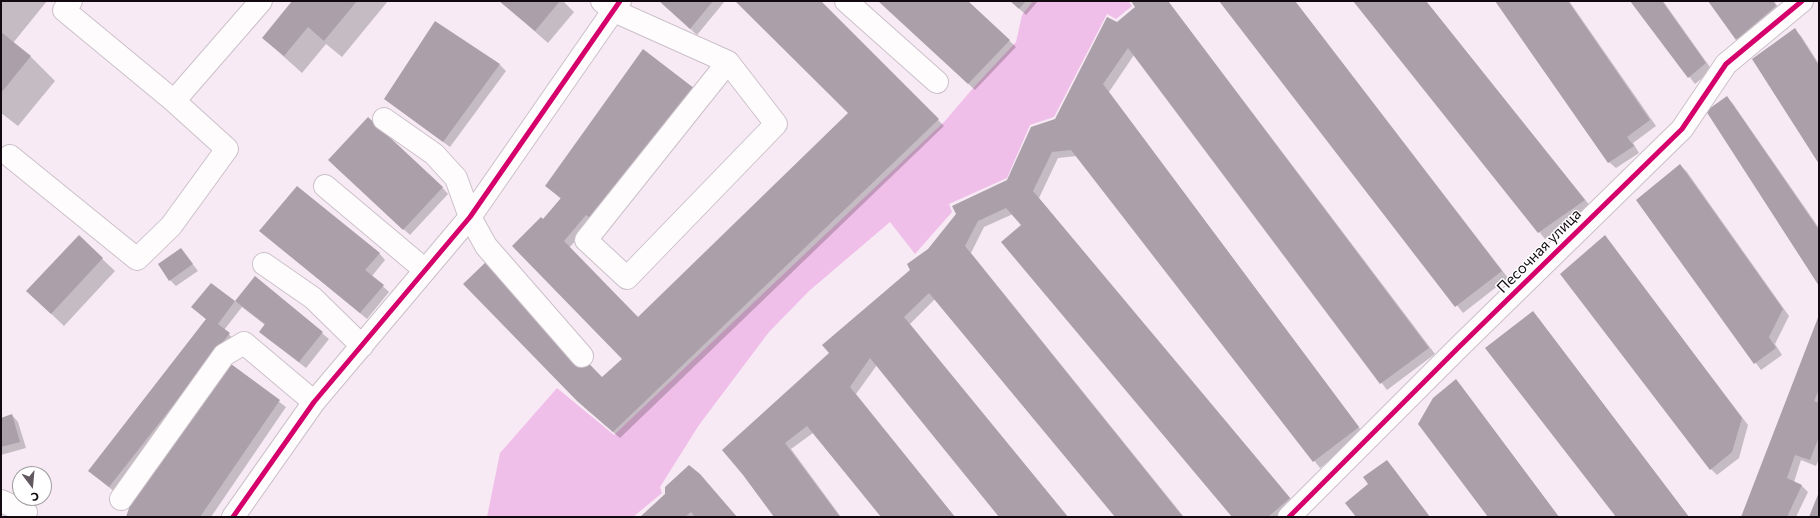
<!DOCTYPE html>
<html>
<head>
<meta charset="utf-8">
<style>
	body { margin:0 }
	#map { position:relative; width:1820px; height:518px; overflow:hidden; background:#f7eaf4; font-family:Commissioner,sans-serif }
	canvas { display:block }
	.frame { position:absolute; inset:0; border:2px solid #120911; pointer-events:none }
	.north { position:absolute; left:12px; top:466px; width:40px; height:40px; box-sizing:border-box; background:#fff; border:1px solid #a09da0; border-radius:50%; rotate:164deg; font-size:11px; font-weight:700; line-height:16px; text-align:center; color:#120911 }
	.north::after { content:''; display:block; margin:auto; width:14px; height:18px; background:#625860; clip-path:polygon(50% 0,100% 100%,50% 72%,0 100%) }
</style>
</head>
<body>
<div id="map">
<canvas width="1820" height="518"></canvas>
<div class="frame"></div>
<div class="north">С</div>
</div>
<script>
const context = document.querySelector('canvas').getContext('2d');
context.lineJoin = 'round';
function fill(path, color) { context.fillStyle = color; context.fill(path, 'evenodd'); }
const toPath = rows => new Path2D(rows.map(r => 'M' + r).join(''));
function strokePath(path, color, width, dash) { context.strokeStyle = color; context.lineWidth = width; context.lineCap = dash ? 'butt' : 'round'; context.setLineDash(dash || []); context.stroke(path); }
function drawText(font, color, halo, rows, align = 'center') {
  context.font = font + ' Commissioner,sans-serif'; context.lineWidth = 3; context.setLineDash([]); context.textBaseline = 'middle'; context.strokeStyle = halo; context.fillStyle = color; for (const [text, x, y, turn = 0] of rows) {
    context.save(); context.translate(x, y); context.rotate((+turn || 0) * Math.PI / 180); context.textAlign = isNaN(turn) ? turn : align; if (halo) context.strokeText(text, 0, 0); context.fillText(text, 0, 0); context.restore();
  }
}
const forest = toPath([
	[1033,1,1128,1,1132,6,1116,19,1107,14,1054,117,1030,125,1007,178,949,204,952,212,915,254,890,222,809,291,769,332,699,425,660,487,662,493,633,517,487,517,500,453,557,388,614,435,945,121,974,87,1016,42,1022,15]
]);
const shadow = toPath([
	[1,1,47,1,13,43,31,57,55,81,18,126,1,113],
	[293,1,388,1,342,57,326,44,302,73,263,38],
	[500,1,563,1,574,12,548,43],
	[660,1,725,1,697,35],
	[736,1,820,1,944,126,620,438,584,407,603,379,623,359,543,221,561,199,546,186,643,50,593,221,569,248,638,318,849,113],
	[879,1,967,1,1016,47,975,90],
	[1011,1,1038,1,1026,15],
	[1132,1,1168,1,1435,354,1387,390,1134,55,1109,92,1364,434,1320,468,1077,156,1058,158,1039,198,1296,505,1282,517,1233,517,1013,214,984,227,971,253,1184,517,1116,517,935,299,910,324,1068,517,1000,517,877,365,856,394,955,517,882,517,813,433,791,449,841,517,775,517,744,474,831,354,929,250,1008,181,1056,120,1117,23,1137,7],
	[1220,1,1295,1,1508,278,1463,313],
	[1355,1,1426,1,1591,207,1545,239],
	[1497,1,1569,1,1656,126,1633,143,1639,153,1616,168,1609,162],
	[1631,1,1663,1,1712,70,1695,84],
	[1709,1,1774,1,1782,13,1743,45],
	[435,23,500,65,506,71,450,147,385,99],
	[1795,30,1801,36,1819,64,1819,162],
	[1727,97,1733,104,1819,228,1819,284],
	[1680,165,1687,172,1789,316,1775,344,1782,355,1761,370,1637,200],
	[336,167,442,187,448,194,410,235],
	[260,231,379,253,385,260,372,276,389,292,367,319],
	[79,237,115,271,64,326,40,303],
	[1605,237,1748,425,1739,458,1717,475,1711,469],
	[181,249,198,271,176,286,170,280],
	[255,278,329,339,306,368,267,338,260,332,265,325,242,307,224,330,235,340,116,493,89,471,207,320,192,307,211,284,235,302],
	[1533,312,1539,319,1689,517,1617,517],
	[1819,318,1819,459,1816,466,1801,460,1794,482,1801,485,1808,492,1796,517,1742,517],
	[231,365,286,407,211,517,127,517],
	[1456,380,1462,387,1559,517,1489,517],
	[12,415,18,422,26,448,1,455,1,419],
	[1387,462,1393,468,1430,517,1357,517,1369,484],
	[700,475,737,517,641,517]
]);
const building = toPath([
	[292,1,357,1,324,41,308,27,284,56,262,38],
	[499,1,560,1,535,31],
	[659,1,713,1,690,29],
	[735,1,821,1,939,119,613,432,577,401,463,284,488,260,602,377,622,359,512,246,541,217,543,219,561,198,545,186,643,49,699,92,600,225,586,215,564,241,638,317,848,113],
	[878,1,968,1,1010,40,968,84],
	[1010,1,1026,1,1019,9],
	[1131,1,1168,1,1429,348,1380,384,1128,48,1103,84,1359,427,1313,462,1071,150,1052,152,1033,191,1290,498,1268,517,1232,517,1001,242,1021,225,1006,208,978,221,965,246,1183,517,1115,517,929,293,904,317,1068,517,999,517,870,358,850,387,955,517,881,517,807,426,785,443,840,517,774,517,743,475,722,450,829,353,822,345,910,270,907,264,928,249,956,214,952,206,1007,180,1031,127,1055,119,1107,17,1117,22,1135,7],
	[1219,1,1295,1,1502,271,1455,307],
	[1353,1,1426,1,1585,200,1538,233],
	[1495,1,1568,1,1650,120,1627,137,1634,146,1608,163],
	[1630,1,1662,1,1706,63,1688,78],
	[1708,1,1773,1,1776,6,1736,40],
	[435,21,500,64,443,142,384,99],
	[1795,28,1819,66,1819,164,1752,59],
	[1,32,31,56,1,93],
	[1727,96,1819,230,1819,286,1706,111],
	[368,117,443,187,403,230,328,160],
	[1680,164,1783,309,1769,337,1776,348,1754,364,1636,200],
	[297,186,380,253,365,270,384,285,360,313,259,231],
	[79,235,103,258,51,314,26,291],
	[1605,235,1742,418,1732,452,1710,470,1560,274],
	[181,248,193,264,169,281,158,264],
	[255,276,323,332,299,362,259,332,265,324,235,301,218,324,230,333,109,487,88,471,206,319,191,307,211,283,235,301],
	[1533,311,1689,517,1616,517,1485,348],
	[1819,315,1819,389,1814,401,1819,403,1819,437,1810,460,1795,455,1787,478,1802,485,1787,517,1741,517],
	[231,364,280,400,200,517,126,517,131,502],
	[1456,379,1559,517,1488,517,1418,424,1433,398],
	[12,414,20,442,1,447,1,418],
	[1387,460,1430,517,1356,517,1345,503,1368,484,1363,477],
	[689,465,700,474,737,517,695,517,691,512,685,517,640,517,665,494,665,487],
	[1819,492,1819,517,1809,517]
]);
const minor = toPath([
	[602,1,612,10,728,62,776,124,627,278,586,240,728,62],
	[846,1,937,82],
	[174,101,261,1],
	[384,119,434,154,456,178,470,217,486,246,582,356],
	[10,156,137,259,171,226,227,149,174,101,64,10,71,1],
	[325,186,425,270],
	[264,264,313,298,362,346],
	[121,499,224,355,244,343,314,402],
	[1,501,26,512],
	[233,517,314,402,470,217,620,1],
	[1289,517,1459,347,1682,129,1726,64,1802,1]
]);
const cycleway = toPath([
	[233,517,314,402,470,217,620,1],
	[1289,517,1459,347,1682,129,1726,64,1802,1]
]);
const streetNames = [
	["Песочная улица",1539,251,-45]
];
fill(forest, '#f0bfe9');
fill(shadow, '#0003');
fill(building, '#aba0a9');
strokePath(minor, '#cbc0c9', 24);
strokePath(minor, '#fefcfd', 22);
strokePath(cycleway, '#d6006c', 5);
drawText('15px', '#120911', '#fff', streetNames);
</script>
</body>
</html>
